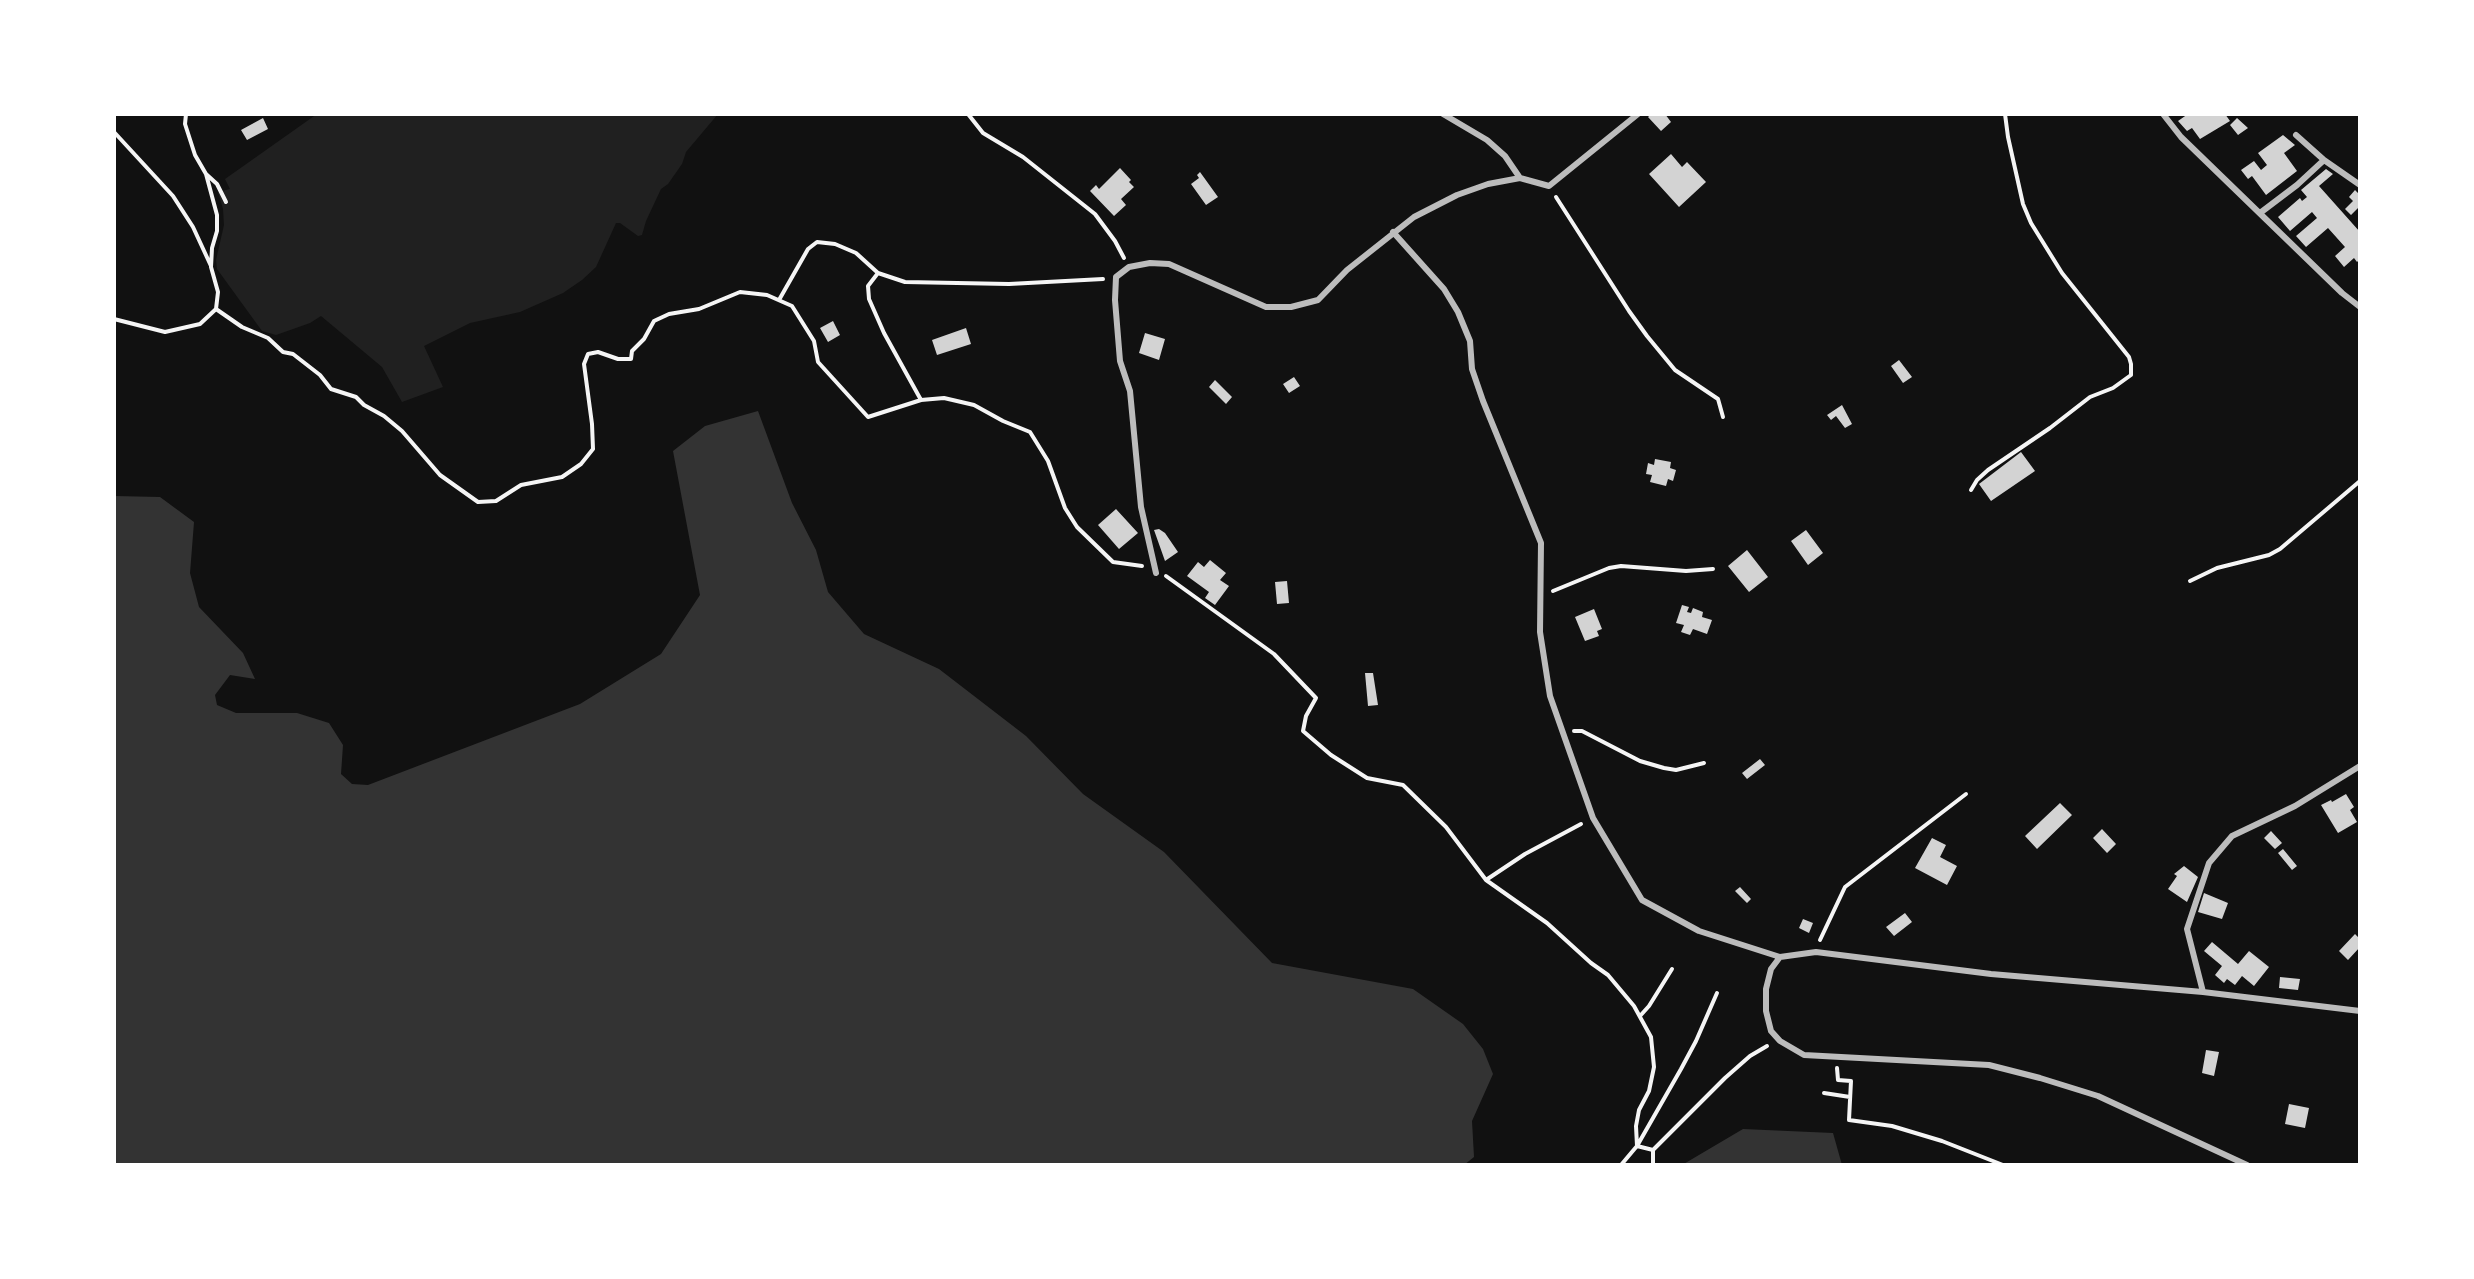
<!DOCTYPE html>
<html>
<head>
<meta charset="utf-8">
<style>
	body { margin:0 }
	#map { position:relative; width:2474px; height:1279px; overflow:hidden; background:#111; font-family:"Work Sans",sans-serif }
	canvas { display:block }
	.frame { position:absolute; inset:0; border:116px solid #fff; pointer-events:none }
</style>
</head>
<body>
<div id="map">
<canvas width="2474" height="1279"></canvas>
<div class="frame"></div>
</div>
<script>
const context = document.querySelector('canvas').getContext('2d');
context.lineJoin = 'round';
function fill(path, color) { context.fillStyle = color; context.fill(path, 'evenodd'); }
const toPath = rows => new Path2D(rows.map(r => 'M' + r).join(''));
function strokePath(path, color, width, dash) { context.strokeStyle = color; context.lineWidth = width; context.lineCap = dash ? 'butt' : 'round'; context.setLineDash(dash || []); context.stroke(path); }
const green = toPath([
	[317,114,718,114,686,152,682,164,668,184,661,189,646,221,642,235,638,236,620,223,616,223,596,267,582,280,563,293,520,312,470,323,424,346,443,387,402,402,382,367,321,316,310,323,276,335,262,331,217,269,216,260,224,225,223,209,218,192,230,189,225,179]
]);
const water = toPath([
	[758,411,792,503,816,550,828,592,864,634,939,669,1026,736,1083,794,1164,852,1272,963,1413,989,1463,1024,1483,1049,1493,1074,1472,1121,1474,1157,1464,1165,114,1165,114,496,160,497,194,522,190,573,199,607,243,653,255,679,230,675,215,695,217,705,236,713,297,713,329,723,343,745,341,774,352,784,368,785,580,704,661,654,700,595,673,451,705,426],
	[1743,1129,1833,1133,1842,1165,1682,1165]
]);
const building = toPath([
	[1651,114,1665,114,1671,122,1661,131,1648,117],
	[2188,114,2225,114,2230,121,2200,139,2192,128,2187,131,2178,121],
	[263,118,268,129,247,140,241,130],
	[2237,118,2248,128,2238,135,2230,125],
	[2283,135,2295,145,2284,153,2297,171,2266,195,2252,176,2248,179,2241,170,2254,161,2261,170,2267,165,2258,153],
	[1671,154,1682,167,1687,162,1706,182,1679,207,1649,174],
	[1120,168,1131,180,1129,182,1134,187,1121,199,1126,205,1114,216,1090,191,1096,185,1099,189],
	[2326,169,2333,174,2319,186,2360,232,2360,259,2357,262,2354,258,2344,267,2335,256,2345,247,2328,228,2306,247,2296,236,2317,218,2312,212,2290,231,2278,217,2300,198,2302,201,2307,197,2301,190],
	[1200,172,1218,197,1206,205,1191,184,1199,178,1197,175],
	[2355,190,2360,195,2360,206,2351,215,2345,209,2353,201,2349,197],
	[833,321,840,335,828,342,820,328],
	[966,328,971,344,937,355,932,340],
	[1145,333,1165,339,1159,360,1139,353],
	[1899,360,1912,377,1903,383,1891,366],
	[1294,377,1300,386,1289,393,1283,384],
	[1215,380,1232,397,1226,404,1209,387],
	[1842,405,1852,424,1845,428,1836,416,1831,420,1827,415],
	[2021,452,2035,471,1991,501,1979,484],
	[1655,459,1671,462,1670,468,1676,470,1673,481,1668,479,1666,486,1650,482,1652,475,1646,474,1648,463,1654,465],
	[1116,509,1138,533,1119,549,1098,525],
	[1159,529,1165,533,1178,552,1165,561,1154,530],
	[1806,530,1823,553,1808,565,1791,541],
	[1747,550,1768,577,1749,592,1728,566],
	[1210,560,1226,573,1220,580,1229,586,1215,605,1205,598,1209,592,1187,576,1198,562,1204,567],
	[1287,581,1289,603,1277,604,1275,582],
	[1682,605,1689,607,1687,612,1691,613,1693,608,1703,612,1702,617,1712,620,1707,634,1693,629,1690,635,1681,632,1684,625,1676,623],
	[1594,609,1602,629,1597,631,1599,636,1585,641,1575,617],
	[1365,673,1373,673,1378,705,1368,706],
	[1760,759,1765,765,1747,779,1742,773],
	[2346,794,2354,807,2350,810,2357,822,2338,833,2321,805,2331,800,2332,802],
	[2060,803,2072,815,2037,849,2025,836],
	[2102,829,2116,844,2107,853,2093,838],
	[2271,831,2282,843,2275,849,2264,838],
	[1932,838,1946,845,1940,857,1957,866,1947,885,1915,868],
	[2283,849,2297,866,2292,870,2278,853],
	[2184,866,2198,877,2187,902,2168,889,2177,876,2174,874],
	[1740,887,1751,899,1747,903,1735,891],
	[2204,893,2228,903,2222,919,2198,912],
	[1905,913,1912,922,1894,936,1886,927],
	[1803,919,1813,923,1809,933,1799,928],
	[2355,934,2360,939,2360,947,2348,960,2339,951],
	[2212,942,2238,964,2249,951,2269,967,2254,986,2242,976,2235,985,2227,979,2224,983,2215,975,2222,966,2204,951],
	[2280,977,2300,979,2298,990,2279,988],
	[2206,1050,2219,1052,2214,1076,2202,1073],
	[2289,1104,2309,1108,2305,1128,2285,1124]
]);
const path = toPath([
	[968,114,983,133,1023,157,1095,214,1115,241,1124,258],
	[114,132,173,196,193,227,211,266],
	[206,174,217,184,226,202],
	[1556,197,1629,311,1647,336,1675,370,1718,399,1723,417],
	[878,273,868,286,869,299,884,333,921,400],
	[779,300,808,249,817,242,835,244,856,253,878,273,905,282,1009,284,1103,279],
	[216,309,242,327,268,338,283,352,293,354,320,375,331,389,356,397,364,405,384,416,402,431,440,475,478,502,496,501,521,485,562,477,581,464,593,449,592,424,584,364,588,354,598,352,618,359,631,359,632,351,644,339,654,321,669,314,699,309,740,292,767,295,792,306,814,341,818,362,868,417,921,400,944,398,974,405,1003,421,1030,432,1048,461,1065,508,1077,527,1113,562,1142,566],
	[114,319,165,332,200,324,216,309,218,292,211,267,212,248,217,231,217,215,206,174,195,155,185,124,186,114],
	[1971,490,1977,480,1988,470,2050,428,2090,397,2113,388,2131,375,2131,364,2129,357,2062,273,2031,223,2023,204,2008,137,2005,114],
	[1166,576,1274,654,1316,698,1306,716,1303,731,1331,755,1367,778,1403,785,1446,827,1486,880,1547,923,1591,963,1608,975,1634,1006,1651,1037,1654,1067,1649,1091,1639,1110,1636,1126,1637,1146],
	[2190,581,2217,568,2269,555,2280,549,2360,481],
	[1553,591,1609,568,1621,566,1686,571,1713,569],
	[1574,731,1582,731,1640,761,1664,768,1676,770,1704,763],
	[1486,880,1525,854,1581,824],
	[1820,940,1845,887,1966,794],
	[1640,1016,1649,1006,1672,969],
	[1837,1068,1838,1080,1851,1081,1849,1120,1892,1126,1942,1141,2003,1165],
	[1824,1093,1850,1097],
	[1637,1146,1653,1150],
	[1621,1165,1637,1146,1681,1069,1696,1041,1717,993],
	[1653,1165,1653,1150,1725,1078,1750,1056,1767,1046]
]);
const minor = toPath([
	[1443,114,1487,140,1505,156,1520,178],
	[2163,114,2181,137,2342,293,2360,307],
	[2296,135,2324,160],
	[2260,213,2297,185,2324,160,2360,185],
	[1393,232,1444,289,1458,312,1470,341,1472,369,1483,401,1541,543,1540,632,1550,696,1593,818,1642,900,1699,931,1780,957],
	[1156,573,1141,507,1130,391,1120,361,1115,300,1116,277,1129,267,1150,263,1169,264,1266,307,1291,307,1318,300,1347,270,1414,217,1457,195,1488,184,1520,178,1549,186,1638,114],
	[2203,992,2187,929,2209,863,2232,836,2295,806,2360,766],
	[2247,1165,2098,1096,2040,1078,1989,1065,1804,1055,1780,1041,1771,1031,1766,1011,1766,989,1771,969,1780,957,1816,952,1991,974,2203,992,2360,1011]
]);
fill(green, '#202020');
fill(water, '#333');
fill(building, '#d3d3d3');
strokePath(path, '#f5f5f5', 4);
strokePath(minor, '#bcbcbc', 6);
</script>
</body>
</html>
